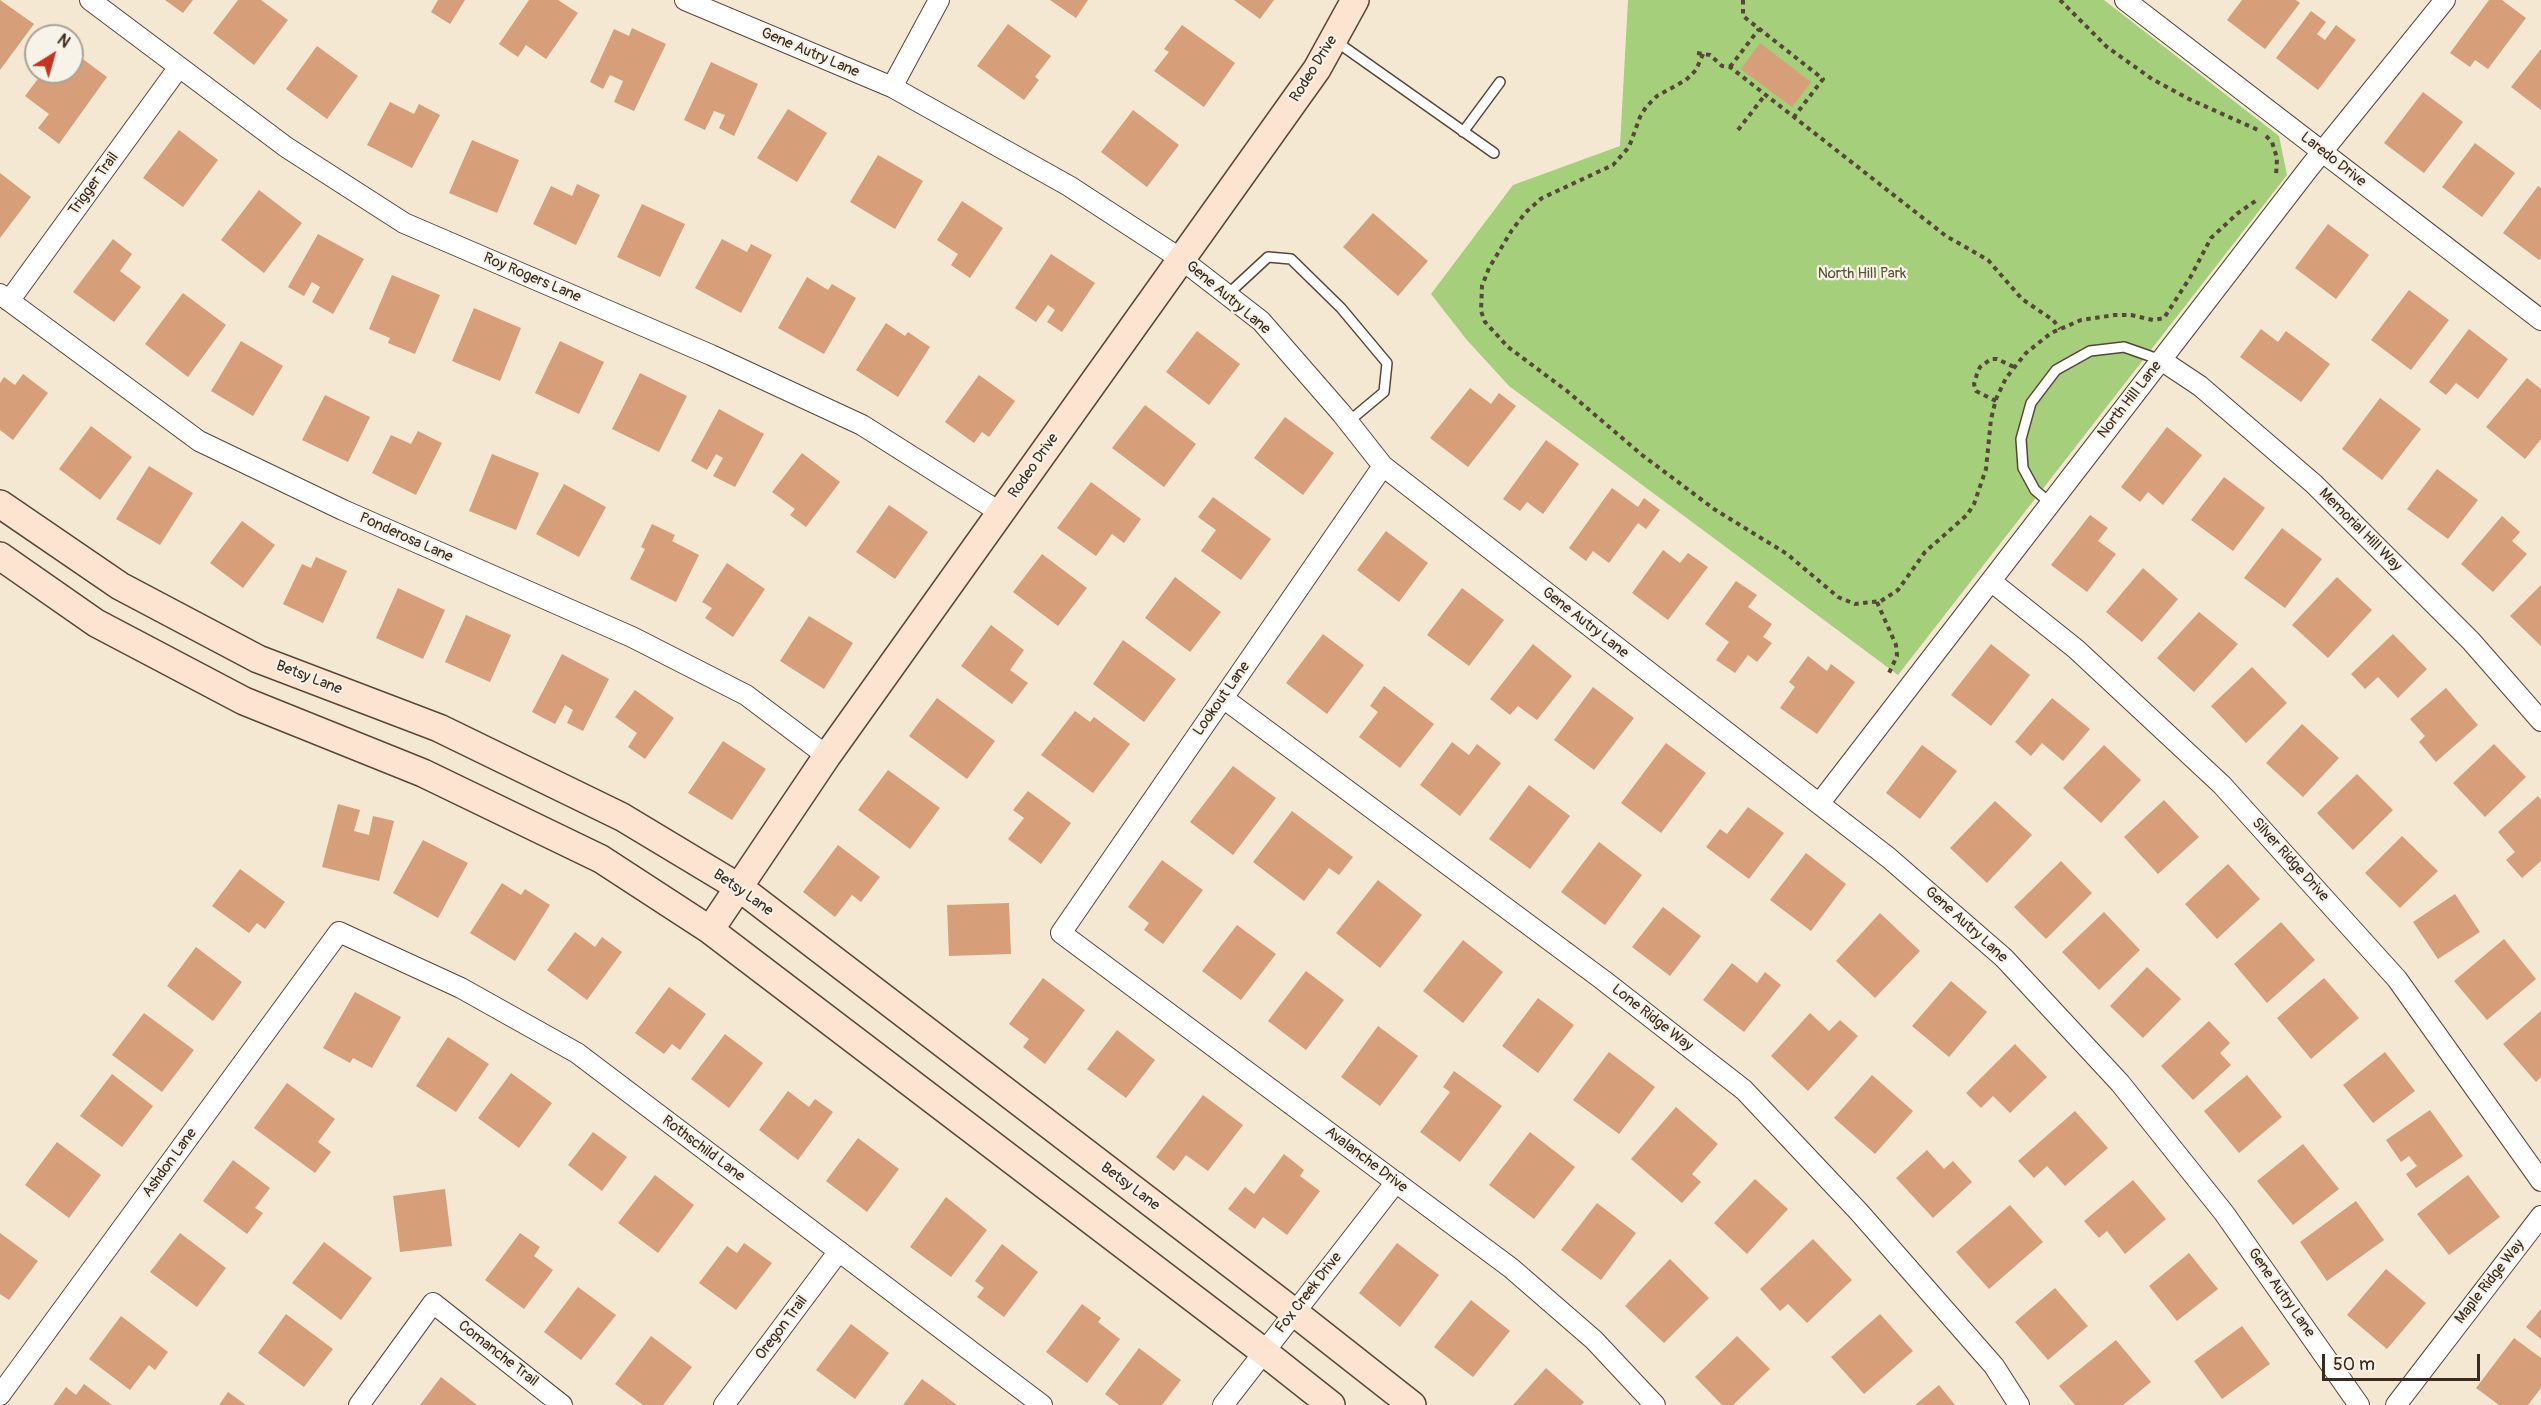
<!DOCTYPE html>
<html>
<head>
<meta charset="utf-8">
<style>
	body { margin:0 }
	#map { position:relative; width:2541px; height:1405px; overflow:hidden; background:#f4e8d2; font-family:Pangolin,sans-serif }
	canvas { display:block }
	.north { position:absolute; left:24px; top:24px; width:60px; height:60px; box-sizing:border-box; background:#f7f3e8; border:2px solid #aca397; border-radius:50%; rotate:37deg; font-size:16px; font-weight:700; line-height:24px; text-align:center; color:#3b2a1e }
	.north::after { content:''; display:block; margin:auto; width:21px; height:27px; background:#c8321e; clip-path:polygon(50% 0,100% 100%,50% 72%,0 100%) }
	.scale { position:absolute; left:2322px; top:1354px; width:158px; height:27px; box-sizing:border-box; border:3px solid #3b2a1e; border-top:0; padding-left:8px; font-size:18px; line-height:21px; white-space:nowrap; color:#3b2a1e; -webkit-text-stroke:4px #f7f3e8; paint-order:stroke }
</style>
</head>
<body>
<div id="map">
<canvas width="2541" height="1405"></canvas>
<div class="north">N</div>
<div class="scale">50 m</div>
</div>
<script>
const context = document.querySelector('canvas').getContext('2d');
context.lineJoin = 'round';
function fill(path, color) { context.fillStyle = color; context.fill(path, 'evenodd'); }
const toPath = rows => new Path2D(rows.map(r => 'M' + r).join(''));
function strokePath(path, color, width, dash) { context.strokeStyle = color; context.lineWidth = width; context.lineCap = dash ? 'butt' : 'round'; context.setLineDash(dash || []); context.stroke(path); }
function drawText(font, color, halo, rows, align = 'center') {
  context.font = font + ' Pangolin,sans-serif'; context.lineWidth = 4.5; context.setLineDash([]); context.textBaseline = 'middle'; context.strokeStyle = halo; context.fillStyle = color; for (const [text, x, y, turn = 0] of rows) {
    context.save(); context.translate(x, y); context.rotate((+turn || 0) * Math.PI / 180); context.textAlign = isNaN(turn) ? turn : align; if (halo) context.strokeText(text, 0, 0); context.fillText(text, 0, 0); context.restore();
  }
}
const green = toPath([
	[1628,0,2104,0,2279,136,2287,175,1898,675,1509,386,1466,339,1431,294,1513,185,1620,146]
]);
const building = toPath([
	[0,0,34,24,0,70],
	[165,0,193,0,183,13],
	[238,0,261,0,288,20,254,65,213,33],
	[438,0,465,0,450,24,431,12],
	[529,0,558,0,578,13,546,59,526,45,518,57,499,44],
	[1050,0,1088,0,1076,18],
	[1234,0,1274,0,1260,19],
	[2242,0,2296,0,2300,3,2265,49,2227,20],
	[2489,0,2502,0,2526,18,2488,69,2475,60,2470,67,2450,53],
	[2311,11,2326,22,2317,34,2325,40,2336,25,2356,40,2318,90,2276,58],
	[1008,24,1051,56,1035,77,1039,80,1024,100,977,66],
	[1182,25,1235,63,1204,107,1154,71,1169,52,1164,49],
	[632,28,666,44,634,111,614,102,623,81,610,75,603,89,590,82,614,29,629,36],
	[1760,43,1811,82,1792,107,1741,69],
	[317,46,358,76,327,119,286,89],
	[2541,49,2541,110,2511,87],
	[72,51,107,77,59,144,38,128,49,114,25,96,43,72,72,72],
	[711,62,758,84,734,136,719,128,725,115,714,111,705,130,684,120],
	[2423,92,2463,122,2424,173,2384,143],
	[390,102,414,114,419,104,440,115,412,168,367,145],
	[788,109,827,133,797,182,757,158],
	[1133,110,1179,145,1147,187,1101,152],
	[179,130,218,160,183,207,143,178],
	[472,140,519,160,497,213,449,193],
	[2475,143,2515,173,2482,217,2442,187],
	[878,155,923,181,895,229,850,202],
	[0,173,31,197,0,238],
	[577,184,600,195,576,245,533,224,551,186,572,196],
	[2538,186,2541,188,2541,258,2539,260,2503,233],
	[259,190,302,223,264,273,221,240],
	[962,201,1003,228,970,278,951,265,958,254,937,240],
	[642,204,685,224,660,277,617,257],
	[1373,213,1428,261,1398,296,1343,247],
	[2328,224,2369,255,2336,299,2295,268],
	[318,234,364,259,333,314,312,302,320,287,312,282,304,296,288,287],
	[113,239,132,254,120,271,141,287,114,322,73,292],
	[722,239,747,252,751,244,772,255,741,313,695,288],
	[1051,254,1095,283,1062,332,1047,322,1055,310,1048,305,1036,322,1015,308],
	[392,275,440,295,415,354,388,343,390,338,369,329],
	[807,277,828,290,832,284,856,298,824,354,778,328],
	[2409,290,2449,320,2411,370,2371,340],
	[183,293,226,325,188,377,145,344],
	[474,308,521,328,500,381,452,361],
	[886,323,905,336,908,332,930,347,898,397,856,370],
	[2261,329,2278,342,2286,331,2330,364,2301,402,2240,357],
	[2469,329,2508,359,2478,399,2456,383,2446,395,2429,382],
	[1197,331,1240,364,1209,405,1166,372],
	[241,341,283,366,253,416,211,391],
	[560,341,604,362,579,414,535,393],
	[640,373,687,396,659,452,612,429],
	[23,374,48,393,13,440,0,430,0,383,4,377,15,385],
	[979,375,1015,401,989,437,982,432,974,443,945,422],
	[2527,378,2541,389,2541,439,2525,459,2486,427],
	[1470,388,1491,404,1499,393,1516,406,1468,467,1430,438],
	[325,395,370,417,348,462,302,440],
	[2380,398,2421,429,2382,480,2342,449],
	[1145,405,1196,444,1164,487,1112,448],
	[719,409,764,434,735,487,713,476,723,458,716,454,707,470,691,461],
	[1285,417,1334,453,1303,495,1254,458],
	[91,426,132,457,100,500,59,469],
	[2167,427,2202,455,2163,505,2148,492,2140,502,2121,487],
	[418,431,442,443,416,495,372,473,391,435,411,444],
	[1546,440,1579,464,1543,514,1527,502,1520,511,1503,499],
	[802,453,840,482,806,527,790,515,795,509,772,492],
	[492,454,539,473,516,530,469,511],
	[149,466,193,493,160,545,116,519],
	[2437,469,2478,500,2448,539,2407,509],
	[2224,477,2265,508,2233,551,2191,520],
	[1091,482,1141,519,1124,543,1112,534,1096,556,1057,528],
	[564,484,606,507,579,557,536,534],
	[1612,488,1638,507,1644,498,1660,510,1646,529,1638,523,1609,563,1593,551,1586,561,1569,548],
	[1213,497,1271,539,1241,580,1201,551,1216,530,1198,517],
	[889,505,928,532,895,579,856,552],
	[2090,515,2108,528,2098,541,2116,554,2087,592,2051,565],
	[2502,516,2520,532,2512,541,2527,554,2493,592,2461,564],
	[242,521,275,545,243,588,210,563],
	[652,524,675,535,672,541,699,555,676,602,630,579,645,549,641,547],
	[2282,528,2322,559,2285,608,2244,578],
	[1386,531,1428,563,1399,602,1357,570],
	[1663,550,1680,563,1688,553,1708,567,1668,620,1632,593],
	[1042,554,1087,588,1058,626,1013,592],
	[316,557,347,571,323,623,283,604,302,564,311,568],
	[727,563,765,589,733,637,705,618,712,608,702,602],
	[2143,568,2178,599,2142,642,2106,612],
	[1175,577,1221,612,1190,652,1145,618],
	[2337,577,2372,610,2328,658,2292,625],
	[1736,581,1757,595,1748,607,1772,624,1763,637,1772,643,1757,662,1748,655,1735,673,1716,660,1729,642,1705,624],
	[2541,585,2541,646,2510,616],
	[398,588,445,610,423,659,376,638],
	[1462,588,1504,620,1469,666,1427,635],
	[2199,612,2238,644,2194,692,2157,658],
	[466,615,511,635,490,682,445,662],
	[809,616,853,643,824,689,780,661],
	[991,625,1024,650,1010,670,1028,683,1012,704,961,666],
	[1323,634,1364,665,1327,714,1286,683],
	[2393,634,2427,669,2398,698,2378,677,2365,689,2351,674],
	[1123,640,1176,679,1144,722,1093,684],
	[1533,644,1572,676,1537,720,1518,706,1510,715,1490,699],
	[1991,644,2030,675,1991,726,1951,695],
	[562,654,609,679,583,731,567,723,573,710,565,705,555,724,532,712],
	[1808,656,1827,671,1831,664,1855,682,1817,734,1780,708,1795,687,1789,682],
	[2252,667,2287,703,2246,743,2211,706],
	[1384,686,1434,724,1400,768,1359,737,1378,712,1370,706],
	[1593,687,1634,718,1594,770,1554,740],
	[2446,688,2478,725,2436,762,2419,742,2425,736,2410,719],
	[635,690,674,718,645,759,628,747,637,733,615,717],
	[937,698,995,741,967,779,909,736],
	[2052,698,2090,729,2063,761,2042,743,2031,756,2015,742],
	[1075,711,1090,722,1094,717,1130,744,1093,793,1041,755],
	[2302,724,2339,758,2303,797,2266,763],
	[723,741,766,769,732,820,688,793],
	[1452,742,1469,755,1477,744,1501,763,1460,816,1420,785],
	[1666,743,1706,773,1661,833,1621,803],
	[2494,744,2526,777,2485,817,2453,783],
	[1922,745,1957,771,1920,819,1886,793],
	[2104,745,2141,780,2101,823,2063,788],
	[1233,766,1276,798,1233,855,1190,822],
	[888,770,940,808,910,849,858,810],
	[2357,774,2393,810,2353,850,2317,813],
	[1529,785,1570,816,1530,869,1489,839],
	[1028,791,1071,823,1041,864,1008,839,1024,818,1013,810],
	[2538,796,2541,800,2541,861,2522,878,2506,860,2515,852,2498,832],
	[2164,800,2199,837,2158,874,2124,837],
	[1995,801,2032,835,1987,883,1950,848],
	[338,804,360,810,354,831,369,835,373,816,394,821,379,881,322,867],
	[1748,807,1784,833,1749,879,1706,847,1720,829,1727,834],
	[1292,811,1353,857,1339,875,1329,868,1304,901,1253,862],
	[2402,836,2438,871,2400,908,2365,873],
	[423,840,468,863,438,918,393,893],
	[1599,842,1642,875,1605,925,1561,892],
	[838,845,880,877,861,902,852,895,835,917,803,892],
	[1806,853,1846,884,1811,931,1770,900],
	[1162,860,1203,890,1163,944,1144,930,1149,923,1128,907],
	[2061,861,2092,893,2046,939,2014,907],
	[2228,864,2260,899,2217,939,2185,904],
	[240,869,285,902,265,929,257,923,249,933,212,906],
	[1378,880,1422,915,1380,968,1336,933],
	[502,883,521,895,525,889,550,905,515,961,470,933],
	[2455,894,2480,932,2438,959,2413,922],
	[1009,903,1011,954,949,956,947,905],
	[1663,907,1701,936,1670,976,1632,947],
	[2104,912,2140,950,2099,990,2062,952],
	[1880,913,1920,951,1875,998,1836,961],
	[2281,922,2315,960,2267,1003,2234,964],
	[1237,925,1276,954,1241,1000,1202,971],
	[575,932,595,947,602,937,622,952,587,1000,547,970],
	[2504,939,2536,979,2487,1020,2454,981],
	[1463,940,1503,972,1463,1023,1423,991],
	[196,947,242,982,213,1021,167,986],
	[1732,963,1757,983,1765,972,1781,985,1744,1032,1703,1000],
	[2147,967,2181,999,2143,1038,2110,1006],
	[1306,971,1344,1000,1306,1050,1268,1021],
	[1043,978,1085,1010,1045,1064,1023,1047,1029,1039,1009,1024],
	[2324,978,2359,1018,2311,1059,2277,1018],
	[1951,981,1987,1012,1949,1057,1912,1026],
	[669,987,706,1014,680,1050,672,1044,664,1054,635,1033],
	[355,992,401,1017,372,1068,353,1058,350,1063,323,1048],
	[1538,998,1574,1025,1538,1073,1502,1046],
	[2541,1011,2541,1077,2536,1082,2503,1044],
	[144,1013,194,1050,162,1092,112,1055],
	[1810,1013,1829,1031,1840,1020,1858,1036,1808,1091,1771,1056],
	[2209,1021,2230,1043,2220,1053,2231,1065,2193,1100,2161,1066],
	[1378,1026,1418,1056,1380,1106,1341,1077],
	[1117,1030,1155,1060,1126,1098,1087,1069],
	[725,1034,763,1063,729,1108,691,1079],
	[448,1037,489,1064,456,1112,416,1086],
	[2015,1044,2047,1077,2010,1113,1993,1096,1981,1108,1966,1093],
	[1609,1052,1655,1087,1619,1134,1573,1100],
	[2385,1052,2415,1091,2373,1123,2343,1085],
	[1454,1071,1502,1106,1460,1162,1420,1132,1450,1092,1443,1087],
	[511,1073,552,1103,519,1148,478,1118],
	[112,1074,153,1106,122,1147,80,1116],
	[1872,1075,1913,1111,1875,1154,1834,1118],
	[2247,1075,2282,1117,2239,1153,2204,1111],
	[287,1083,335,1119,318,1142,331,1152,315,1173,254,1128],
	[788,1091,809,1107,815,1099,833,1112,798,1160,759,1130],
	[1203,1095,1243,1125,1208,1171,1186,1155,1174,1171,1156,1157],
	[1676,1107,1718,1144,1692,1174,1701,1182,1682,1203,1631,1159],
	[2430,1110,2463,1156,2416,1188,2406,1174,2417,1166,2409,1156,2401,1162,2386,1140],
	[2075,1111,2108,1148,2065,1186,2047,1166,2034,1178,2018,1161],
	[593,1132,627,1157,602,1191,568,1165],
	[1530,1132,1575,1167,1534,1219,1489,1185],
	[858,1138,899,1169,867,1212,826,1181],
	[57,1142,101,1175,69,1218,25,1185],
	[2303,1144,2339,1189,2293,1225,2257,1181],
	[1927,1150,1944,1169,1953,1161,1972,1182,1933,1218,1896,1178],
	[1284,1154,1304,1170,1300,1176,1320,1191,1287,1235,1263,1217,1255,1229,1228,1209,1245,1187,1254,1194],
	[233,1160,270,1188,255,1208,263,1213,247,1234,203,1201],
	[655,1175,694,1205,658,1253,618,1223],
	[2468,1175,2500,1217,2449,1255,2417,1214],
	[1755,1179,1788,1209,1747,1254,1714,1223],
	[2133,1180,2166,1219,2125,1254,2107,1231,2099,1238,2084,1221],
	[445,1189,452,1246,400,1252,393,1196],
	[946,1197,987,1230,951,1277,910,1247],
	[2356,1201,2384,1240,2327,1281,2300,1242],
	[1597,1203,1636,1233,1601,1280,1561,1250],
	[2010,1205,2043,1242,1989,1289,1956,1252],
	[0,1233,38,1261,9,1300,0,1294],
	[180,1233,226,1268,197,1307,150,1272],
	[520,1233,540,1247,534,1256,553,1270,524,1309,485,1280],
	[1813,1239,1852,1280,1807,1323,1788,1304,1780,1311,1760,1289],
	[324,1242,372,1278,341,1320,292,1283],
	[744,1243,772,1263,736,1310,699,1283,727,1246,737,1253],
	[1397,1243,1439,1275,1400,1327,1359,1293],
	[1002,1244,1038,1272,1004,1317,977,1297,984,1288,975,1281],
	[2189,1253,2218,1289,2177,1321,2149,1286],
	[1670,1259,1709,1298,1664,1343,1625,1306],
	[2386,1269,2426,1303,2387,1349,2347,1315],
	[578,1287,616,1315,581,1360,544,1332],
	[2055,1288,2088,1326,2048,1360,2015,1322],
	[1471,1300,1510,1331,1473,1377,1434,1347],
	[1082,1304,1101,1318,1098,1322,1120,1339,1087,1383,1046,1352],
	[2541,1309,2541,1339,2526,1327],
	[286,1314,333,1349,304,1387,258,1353],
	[1880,1314,1913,1351,1864,1394,1831,1357],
	[121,1316,168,1352,155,1370,149,1365,130,1390,89,1359],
	[851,1324,889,1353,855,1399,816,1370],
	[2242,1326,2270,1364,2222,1399,2194,1361],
	[651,1336,692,1367,663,1405,643,1405,615,1384],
	[1737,1336,1770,1369,1733,1405,1722,1405,1695,1377],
	[2514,1338,2541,1358,2541,1388,2528,1405,2499,1405,2476,1388],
	[2116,1340,2151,1382,2123,1405,2075,1405,2059,1386],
	[1139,1348,1181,1380,1162,1405,1119,1405,1105,1394],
	[1546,1368,1584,1402,1581,1405,1513,1405],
	[441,1377,477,1405,420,1405],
	[922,1379,957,1405,903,1405],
	[84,1384,112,1405,53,1405,66,1387,76,1395],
	[1939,1385,1955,1405,1915,1405],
	[228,1392,246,1405,219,1405]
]);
const path = toPath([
	[1743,0,1743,16,1823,79,1794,117],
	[2060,0,2107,47,2152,79,2189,99,2258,130],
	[1697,53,1710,55,1722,66,1730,67,1946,236,1988,260,2022,299,2053,320,2060,329],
	[1703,54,1696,70,1686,80,1657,96,1646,107,1640,117,1629,147,1613,165,1542,198,1526,212,1512,230,1489,268,1482,286,1481,311,1485,322,1508,347,1567,391,1642,455,1714,509,1787,554,1838,597,1855,604,1881,601,1898,590,1925,552,1967,515,1974,504,1986,469,1991,419,1996,399,2006,378,2026,353,2051,333,2081,320,2115,315,2131,315,2153,320,2164,318,2191,276,2211,238,2238,213,2257,200],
	[1730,67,1759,29],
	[1738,130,1765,95],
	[2266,136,2272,142,2277,158,2276,176],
	[1996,401,1976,391,1974,384,1977,374,1980,367,1991,359,1997,359,2014,367],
	[1877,602,1896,645,1897,656,1889,673]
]);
const lane = toPath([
	[1334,40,1494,153],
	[1463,132,1500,82],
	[1227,295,1268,257,1291,259,1341,308,1387,363,1384,392,1348,422],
	[2050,503,2035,490,2023,468,2021,439,2031,403,2056,370,2090,351,2124,347,2161,360]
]);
const street = toPath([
	[90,0,286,147,404,223,711,355,862,425,1001,513],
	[685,0,892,87,1069,186,1181,259,1261,321,1342,414,1383,466,1889,858,2004,958,2120,1083,2224,1213,2359,1405],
	[2125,0,2541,320],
	[892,87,939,0],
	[0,294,199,441,343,510,632,637,746,695,827,756],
	[9,301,179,67],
	[2161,360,2200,386,2314,484,2471,641,2541,721],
	[1383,466,1061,933,1511,1268,1594,1340,1655,1405],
	[1992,582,2076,649,2222,785,2397,979,2541,1181],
	[1223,698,1603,980,1744,1090,1859,1212,1994,1366,2019,1405],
	[1819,804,2309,168,2445,0],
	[0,1395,339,932,461,988,577,1053,1042,1405],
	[359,1405,433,1303,562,1405],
	[724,1405,839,1251],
	[1223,1405,1396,1182],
	[2396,1405,2541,1216]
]);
const secondary = toPath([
	[0,504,120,586,258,659,439,728,622,817,740,888,1295,1313,1412,1405],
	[0,556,96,623,244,701,423,773,601,859,710,930,1264,1352,1331,1405],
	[710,930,827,756,1317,69,1355,0]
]);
const streetNames = [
	["Gene Autry Lane",810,53,23],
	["Rodeo Drive",1314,69,-58],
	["Laredo Drive",2333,160,38],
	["Trigger Trail",94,184,-54],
	["Roy Rogers Lane",532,278,23],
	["Gene Autry Lane",1228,298,40],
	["North Hill Lane",2130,400,-52],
	["Rodeo Drive",1034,466,-55],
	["Memorial Hill Way",2360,530,45],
	["Ponderosa Lane",406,538,24],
	["Gene Autry Lane",1585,623,38],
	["Betsy Lane",309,678,21],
	["Lookout Lane",1222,699,-55],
	["Silver Ridge Drive",2290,860,48],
	["Betsy Lane",743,893,35],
	["Gene Autry Lane",1966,925,42],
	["Lone Ridge Way",1652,1018,38],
	["Rothschild Lane",703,1149,37],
	["Avalanche Drive",1366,1160,37],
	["Ashdon Lane",170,1163,-54],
	["Betsy Lane",1130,1187,37],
	["Maple Ridge Way",2490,1282,-52],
	["Fox Creek Drive",1309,1293,-52],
	["Gene Autry Lane",2281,1293,55],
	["Oregon Trail",782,1328,-53],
	["Comanche Trail",498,1354,38]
];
const parkNames = [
	["North Hill Park",1862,274]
];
fill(green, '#a5cf7b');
fill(building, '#d69e79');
strokePath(lane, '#574639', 12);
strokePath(street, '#574639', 22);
strokePath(secondary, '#574639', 30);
strokePath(path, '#574639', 4, [4.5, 4.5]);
strokePath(lane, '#fff', 9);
strokePath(street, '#fff', 20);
strokePath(secondary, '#fde4d1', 27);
drawText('15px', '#3b2a1e', '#f7f3e8', streetNames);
drawText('15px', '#565335', '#f7f3e8', parkNames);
</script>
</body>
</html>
